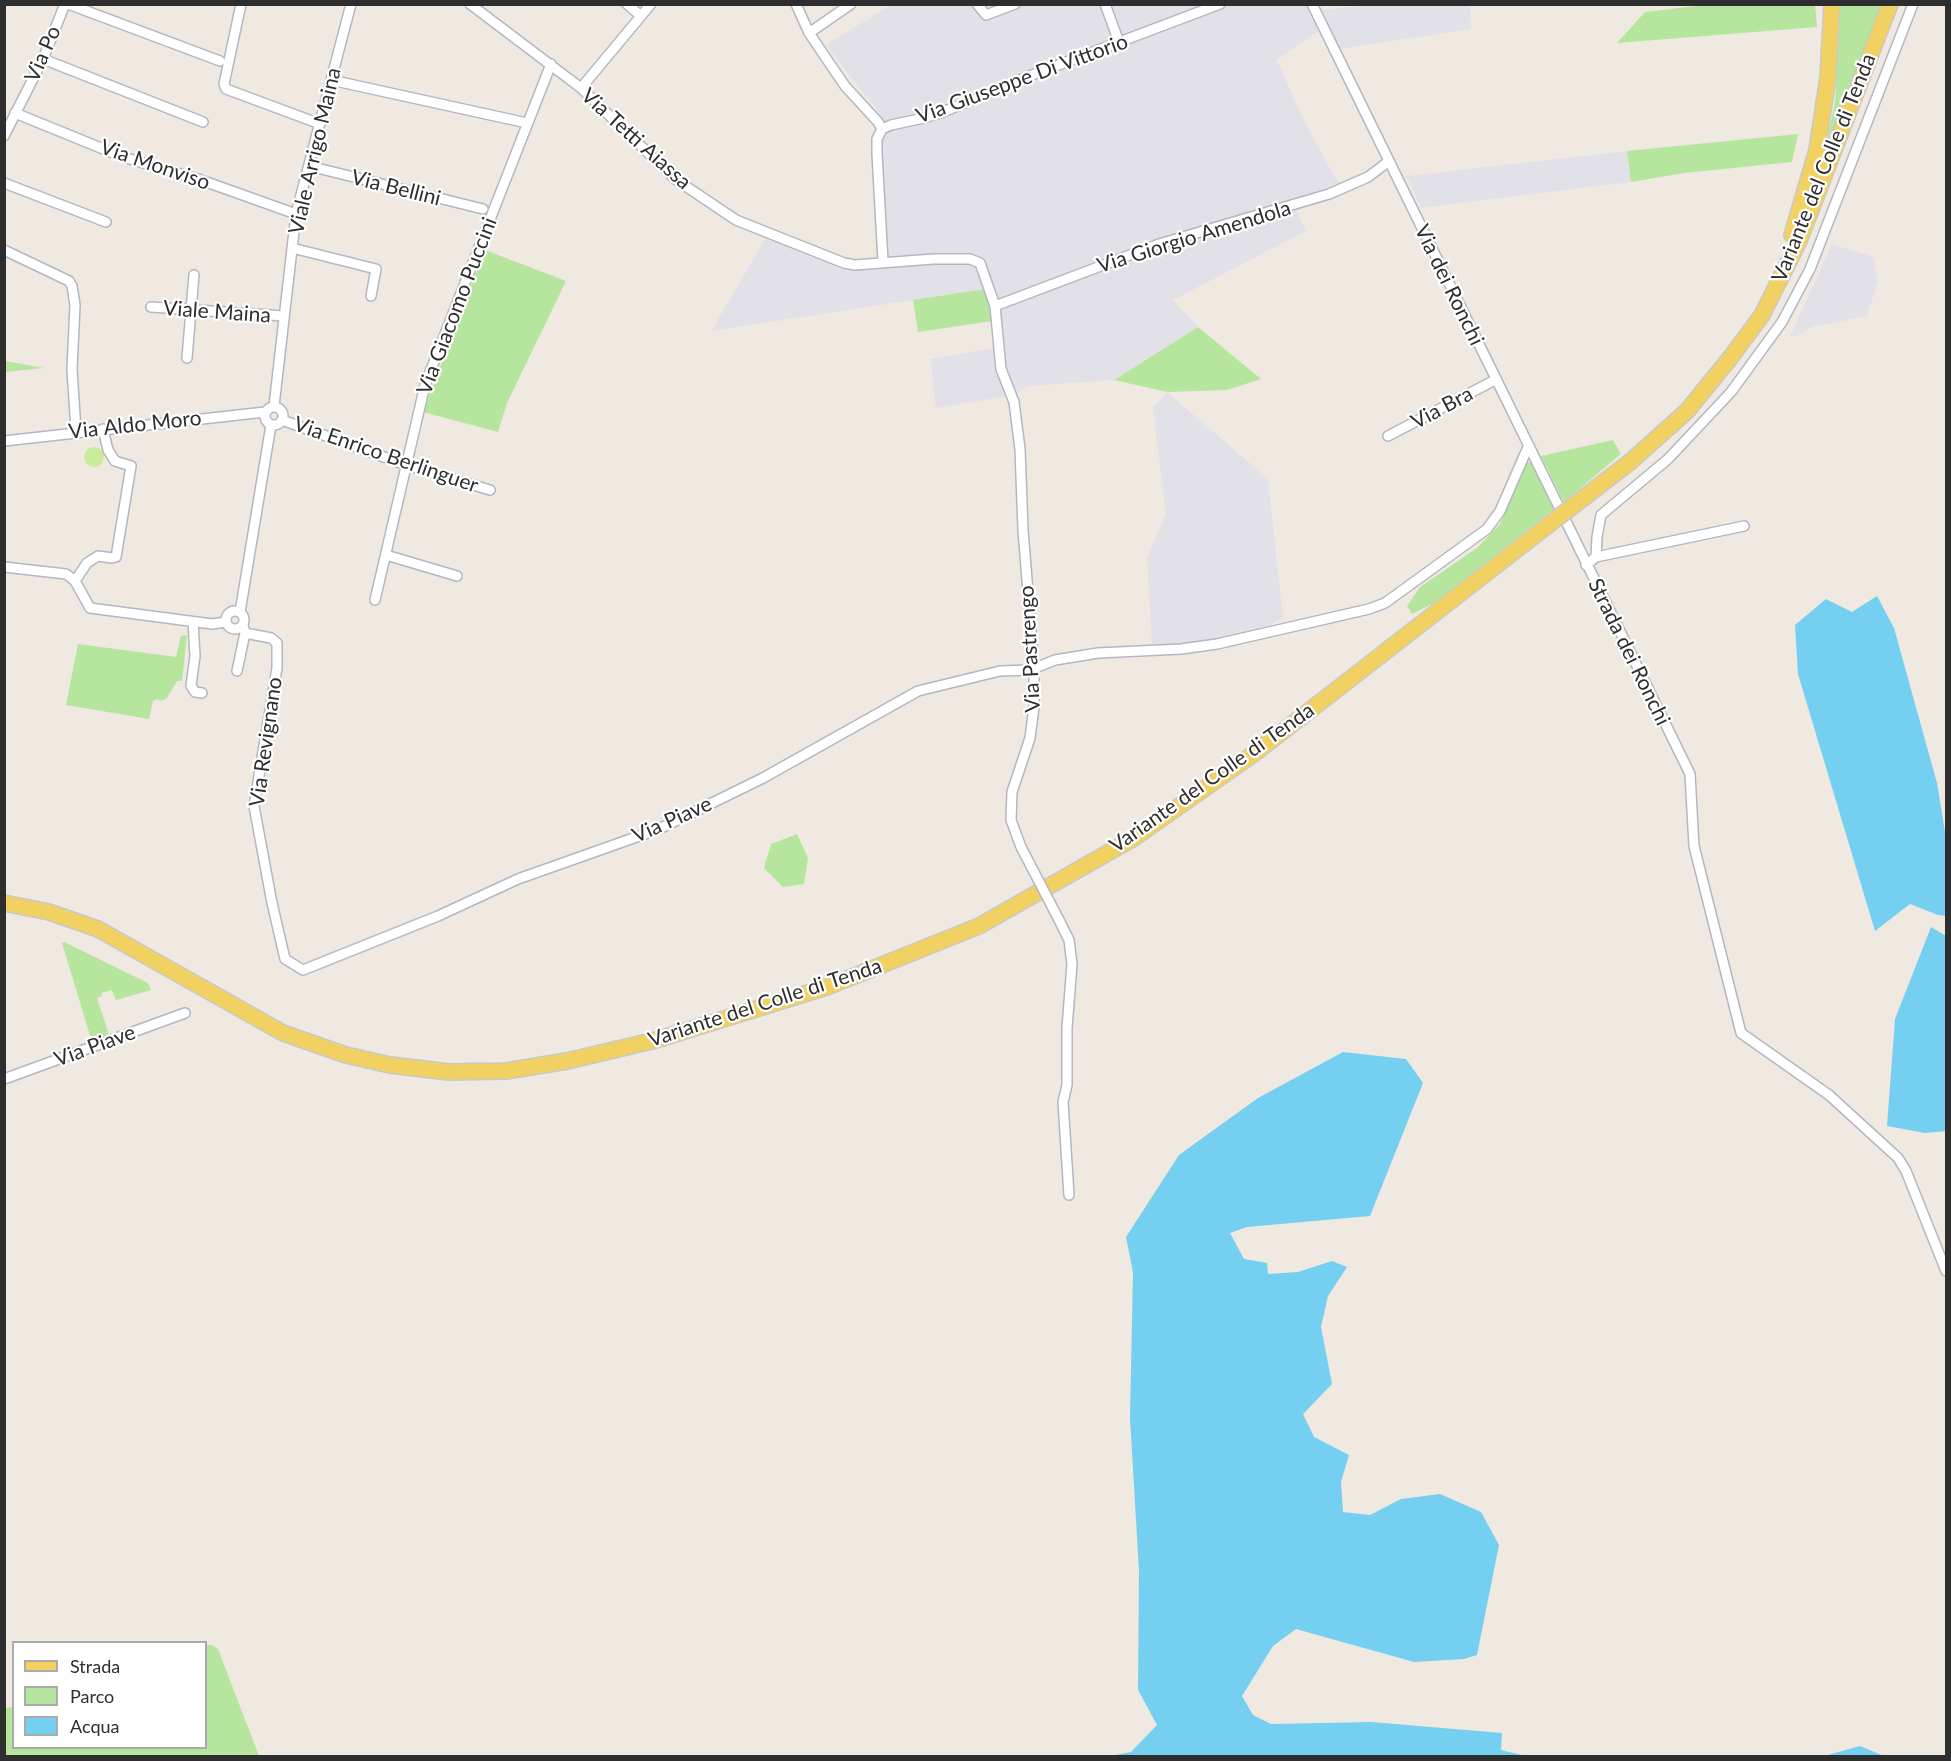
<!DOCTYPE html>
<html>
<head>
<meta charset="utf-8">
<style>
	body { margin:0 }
	#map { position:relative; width:1951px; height:1761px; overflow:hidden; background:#efe9e1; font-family:Lato,sans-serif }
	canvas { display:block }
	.frame { position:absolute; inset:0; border:6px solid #2e2e2e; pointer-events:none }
	.legend { position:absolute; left:12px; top:1641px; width:195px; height:108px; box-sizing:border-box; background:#fff; border:2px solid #ababab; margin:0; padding:8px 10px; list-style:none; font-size:18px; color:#2e2e2e }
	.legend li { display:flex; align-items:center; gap:12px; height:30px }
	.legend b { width:30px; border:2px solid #ababab }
</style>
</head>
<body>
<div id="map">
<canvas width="1951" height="1761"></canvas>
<div class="frame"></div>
<ul class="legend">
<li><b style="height:8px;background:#f2d163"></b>Strada</li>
<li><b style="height:16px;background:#b6e59e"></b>Parco</li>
<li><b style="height:16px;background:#75cff0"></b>Acqua</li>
</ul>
</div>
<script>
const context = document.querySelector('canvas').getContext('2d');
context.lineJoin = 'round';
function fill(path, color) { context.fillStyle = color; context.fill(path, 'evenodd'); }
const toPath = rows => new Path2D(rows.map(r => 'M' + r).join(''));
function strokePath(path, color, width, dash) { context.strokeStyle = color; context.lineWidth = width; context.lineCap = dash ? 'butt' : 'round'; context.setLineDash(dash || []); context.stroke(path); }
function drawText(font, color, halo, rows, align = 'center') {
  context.font = font + ' Lato,sans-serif'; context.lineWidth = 4.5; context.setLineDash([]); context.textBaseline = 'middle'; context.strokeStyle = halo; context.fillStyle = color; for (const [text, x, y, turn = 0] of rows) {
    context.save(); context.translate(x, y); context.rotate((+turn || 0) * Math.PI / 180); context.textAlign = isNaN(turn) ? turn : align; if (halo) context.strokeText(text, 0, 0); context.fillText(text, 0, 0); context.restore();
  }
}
const industrial = toPath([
	[891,5,1305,5,1318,31,1277,60,1302,117,1338,183,1293,203,1306,231,1173,300,1198,327,1114,380,1028,386,1014,395,936,408,930,359,994,348,992,321,985,289,711,331,766,238,839,268,881,265,877,110,826,45],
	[1369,5,1470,5,1471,29,1339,49,1322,10],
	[1627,151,1631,182,1421,208,1407,176],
	[1832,244,1873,257,1878,281,1867,316,1812,327,1797,336,1790,336],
	[1167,392,1268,479,1283,617,1260,631,1199,645,1152,644,1147,557,1166,514,1153,408]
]);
const green = toPath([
	[1705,5,1815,5,1817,27,1617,43,1645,12],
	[1841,5,1885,5,1822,168,1835,101],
	[1798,134,1792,162,1684,173,1631,182,1627,151],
	[485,250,566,281,507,403,498,432,423,412],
	[985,289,992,321,918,332,913,300],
	[1198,327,1261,379,1227,390,1167,392,1114,380],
	[4,361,5,361,44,368,5,372],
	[1613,440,1621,454,1564,502,1541,456],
	[1527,462,1534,463,1555,508,1434,603,1412,614,1407,606,1420,587,1477,548,1500,524],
	[187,635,182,681,177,681,167,698,162,701,157,699,153,701,149,719,66,705,78,644,176,657,181,636],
	[797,834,808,858,804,884,783,887,764,868,771,844],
	[64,942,148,983,151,990,116,1000,112,990,101,993,102,996,97,998,109,1035,92,1042,62,943],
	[206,1645,212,1645,218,1649,259,1756,5,1756,5,1708,13,1707,14,1748,206,1748]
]);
const pitch = toPath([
	'84 457a10 10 0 1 1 20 0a10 10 0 1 1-20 0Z'
]);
const water = toPath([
	[1877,596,1894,628,1937,783,1946,838,1946,916,1938,915,1910,904,1875,931,1798,674,1795,625,1826,599,1852,612],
	[1931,927,1946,936,1946,1131,1925,1133,1887,1126,1895,1019],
	[1343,1052,1406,1059,1423,1083,1370,1216,1247,1227,1230,1233,1244,1259,1267,1263,1268,1274,1298,1272,1332,1261,1347,1267,1328,1296,1321,1327,1332,1384,1303,1414,1314,1437,1349,1455,1341,1482,1343,1512,1370,1515,1401,1499,1440,1494,1481,1512,1499,1545,1477,1655,1464,1659,1414,1662,1296,1629,1273,1646,1242,1696,1253,1715,1271,1724,1371,1722,1502,1733,1501,1750,1526,1756,1110,1756,1131,1752,1157,1725,1138,1690,1139,1571,1130,1418,1133,1272,1126,1237,1179,1155,1258,1098],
	[1860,1746,1884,1756,1824,1756]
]);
const minor = toPath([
	[68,4,220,61],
	[241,4,224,84,226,89,320,124],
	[470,4,581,88,675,179,736,220,844,263,855,265,933,259,970,259,980,263,995,306,1001,369,1014,402,1020,449,1023,530,1034,667,1034,707,1030,738,1012,792,1011,820,1021,847],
	[627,4,641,16],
	[796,4,809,33,851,4],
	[977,4,986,15,1015,4],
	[1105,4,1119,42],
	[1312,4,1690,774,1694,846,1741,1033,1829,1095,1898,1158,1906,1171,1946,1271],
	[809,33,845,86,878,122,882,129],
	[43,59,203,122],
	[331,80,527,123],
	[581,88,651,4],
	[15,113,123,157,198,179,296,214],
	[4,136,43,59,65,4],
	[309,166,483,209],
	[4,183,106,222],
	[292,248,376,269,371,296],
	[4,250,69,281,72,286,75,305,72,369,76,431],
	[883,261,877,154,877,139,882,129,891,125,924,118,943,112,1032,75,1220,4],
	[995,306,1159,244,1329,194,1368,177,1389,161],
	[151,307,284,316],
	[187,358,194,275],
	[274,406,296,214,351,4],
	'265 416a9 9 0 1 1 18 0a9 9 0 1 1-18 0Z',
	[282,420,406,465,490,490],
	[1388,436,1495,380],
	[4,441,265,412],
	[386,555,457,576],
	[1596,557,1744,526],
	[1586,565,1596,557,1597,537,1601,515,1668,459,1731,392,1782,322,1810,269,1913,4],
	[4,567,66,574,75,581,90,608,212,624,226,622],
	[75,581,87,563,98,556,112,558,116,557,131,466,115,461,108,450,103,429],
	[375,600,425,385,551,64],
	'226 620a9 9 0 1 1 18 0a9 9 0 1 1-18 0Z',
	[240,612,271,425],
	[193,622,195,656,191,686,195,692,202,693],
	[243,625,245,633,271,638,277,643,277,668,254,806,272,903,285,959,303,970,438,916,518,879,659,829,763,778,918,691,1000,671,1030,670,1055,660,1098,653,1181,649,1217,644,1369,609,1385,603,1487,529,1500,511,1528,447],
	[237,671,245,633],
	[1058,918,1069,940,1072,964,1067,1028,1067,1085,1063,1102,1069,1195],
	[4,1079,185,1013]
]);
const primary = toPath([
	[1792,235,1817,150,1828,77,1832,4],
	[1569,509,1630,462,1687,411,1731,357,1762,315,1799,241,1890,4],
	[4,903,49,912,98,929,283,1033,346,1055,390,1065,449,1072,506,1071,567,1061,656,1040,827,987,979,926,1134,838,1255,753,1556,519]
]);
const minorBridge = toPath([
	[1021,847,1058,918]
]);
const primaryBridge = toPath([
	[1556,519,1569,509]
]);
const streetNames = [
	["Via Po",43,54,-66],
	["Via Giuseppe Di Vittorio",1022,79,-20],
	["Via Tetti Aiassa",636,139,42],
	["Viale Arrigo Maina",315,151,-77],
	["Via Monviso",155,165,19],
	["Variante del Colle di Tenda",1824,168,-68],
	["Via Bellini",396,188,14],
	["Via Giorgio Amendola",1194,237,-17],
	["Via dei Ronchi",1449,285,64],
	["Via Giacomo Puccini",457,306,-69],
	["Viale Maina",217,312,4],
	["Via Bra",1442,408,-28],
	["Via Aldo Moro",135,425,-6],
	["Via Enrico Berlinguer",386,455,19],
	["Via Pastrengo",1030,649,-93],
	["Strada dei Ronchi",1629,652,64],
	["Via Revignano",266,742,-82],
	["Variante del Colle di Tenda",1212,778,-35],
	["Via Piave",672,820,-24],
	["Variante del Colle di Tenda",765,1003,-18],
	["Via Piave",95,1046,-20]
];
fill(industrial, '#e3e1e8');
fill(green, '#b6e59e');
fill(pitch, '#c9ec9a');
fill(water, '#75cff0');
strokePath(minor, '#b4b7c1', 12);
strokePath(primary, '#c9c9c9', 18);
strokePath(minor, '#fff', 9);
strokePath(primary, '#f2d163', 15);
strokePath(minorBridge, '#b4b7c1', 12, []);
strokePath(primaryBridge, '#c9c9c9', 18, []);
strokePath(minorBridge, '#fff', 9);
strokePath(primaryBridge, '#f2d163', 15);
drawText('21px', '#2e2e2e', '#fff', streetNames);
</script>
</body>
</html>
